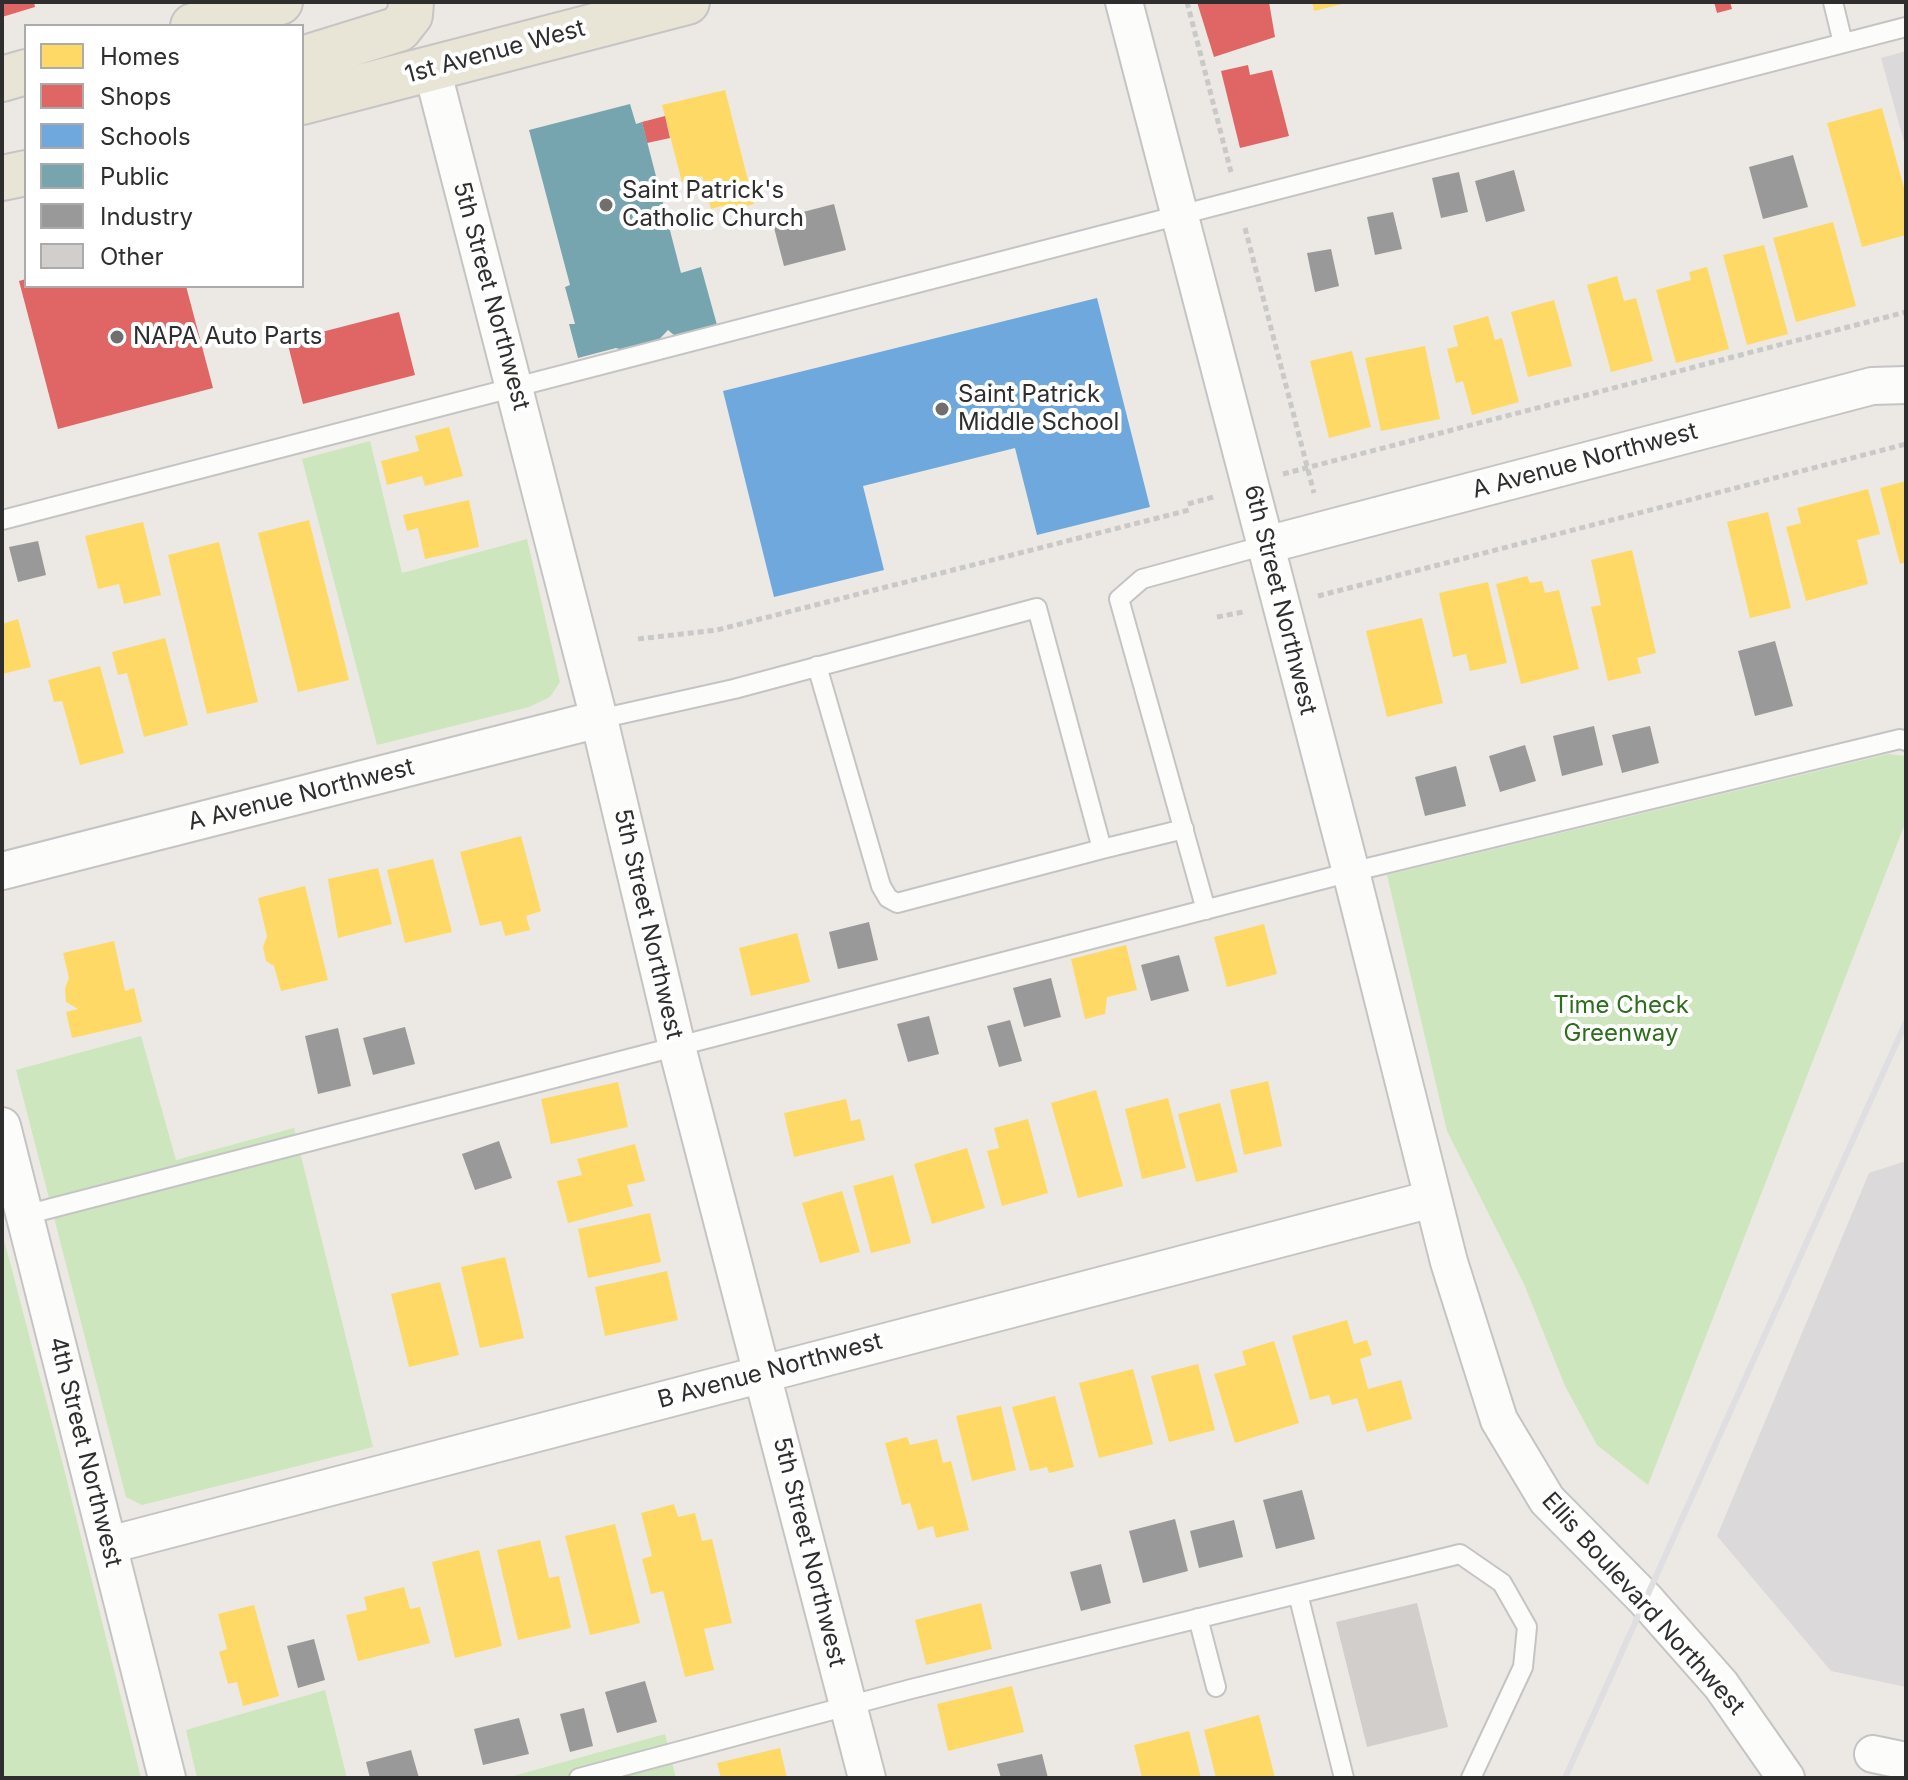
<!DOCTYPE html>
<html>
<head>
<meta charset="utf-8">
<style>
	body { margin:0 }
	#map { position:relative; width:1908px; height:1780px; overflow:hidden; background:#ece8e4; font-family:Inter,sans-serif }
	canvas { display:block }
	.frame { position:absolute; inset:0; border:4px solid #2e2e2e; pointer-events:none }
	.legend { position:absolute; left:24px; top:24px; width:280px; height:264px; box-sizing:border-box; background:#fff; border:2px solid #ababab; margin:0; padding:10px 14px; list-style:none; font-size:24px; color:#2e2e2e }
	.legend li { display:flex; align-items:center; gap:16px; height:40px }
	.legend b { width:40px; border:2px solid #ababab }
</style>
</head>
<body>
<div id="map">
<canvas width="1908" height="1780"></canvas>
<div class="frame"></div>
<ul class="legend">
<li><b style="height:22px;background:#ffd966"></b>Homes</li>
<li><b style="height:22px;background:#e06666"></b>Shops</li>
<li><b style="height:22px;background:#6fa8dc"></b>Schools</li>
<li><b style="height:22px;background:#76a5af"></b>Public</li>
<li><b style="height:22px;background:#999"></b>Industry</li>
<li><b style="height:22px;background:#d1cecb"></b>Other</li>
</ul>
</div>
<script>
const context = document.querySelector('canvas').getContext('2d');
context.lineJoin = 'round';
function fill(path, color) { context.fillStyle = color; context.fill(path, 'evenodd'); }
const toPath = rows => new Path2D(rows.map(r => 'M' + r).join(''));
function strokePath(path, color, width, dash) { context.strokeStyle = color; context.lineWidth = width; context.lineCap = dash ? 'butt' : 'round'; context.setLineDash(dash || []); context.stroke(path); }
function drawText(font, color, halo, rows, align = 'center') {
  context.font = font + ' Inter,sans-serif'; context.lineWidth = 8; context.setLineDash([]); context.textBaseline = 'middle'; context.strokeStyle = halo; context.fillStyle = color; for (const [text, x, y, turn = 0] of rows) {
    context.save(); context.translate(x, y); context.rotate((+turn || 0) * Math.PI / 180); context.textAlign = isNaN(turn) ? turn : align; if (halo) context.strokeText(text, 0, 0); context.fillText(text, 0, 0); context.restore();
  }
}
const industrial = toPath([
	[1906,51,1906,149,1881,58],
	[1906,1161,1906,1687,1831,1671,1717,1536,1869,1173]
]);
const green = toPath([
	[370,441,402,573,527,539,560,682,550,697,529,707,377,745,302,459],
	[1888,754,1906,756,1906,821,1648,1485,1597,1445,1565,1386,1524,1284,1447,1131,1387,875],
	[141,1036,176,1160,294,1128,373,1447,142,1505,126,1497,16,1070],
	[2,1232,63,1465,141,1778,2,1778],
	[325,1690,347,1778,197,1778,186,1730],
	[665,1734,676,1778,506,1778]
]);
const homes = toPath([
	[1312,2,1346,2,1346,3,1314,11],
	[725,90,754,204,724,212,722,206,711,209,702,176,682,182,662,105],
	[1882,108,1906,195,1906,235,1862,247,1827,123],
	[1833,222,1856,306,1796,322,1773,238],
	[1764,245,1788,334,1747,345,1723,255],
	[1707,267,1729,349,1676,363,1656,290,1691,280,1689,272],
	[1617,276,1624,301,1636,298,1653,361,1611,372,1587,285],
	[1554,300,1572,366,1528,377,1511,312],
	[1488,316,1495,340,1502,338,1519,402,1472,415,1463,381,1456,383,1447,349,1458,346,1453,326],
	[1425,346,1440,419,1381,431,1365,358],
	[1352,351,1371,427,1329,438,1310,361],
	[449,427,463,476,425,486,422,476,387,485,381,461,419,451,415,436],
	[1906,481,1906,562,1900,564,1880,488],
	[1868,489,1880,534,1857,540,1868,584,1806,601,1786,527,1801,523,1797,508],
	[469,500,479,547,425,559,418,528,407,531,403,515],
	[1768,512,1791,608,1750,618,1727,522],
	[309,520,349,680,298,692,258,533],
	[143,522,161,595,124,604,119,584,98,589,85,536],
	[219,542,258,702,207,714,168,555],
	[1632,550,1656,653,1637,658,1641,673,1608,681,1591,607,1601,605,1591,560],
	[1527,576,1530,583,1542,581,1545,593,1559,590,1579,669,1521,684,1496,584],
	[1488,582,1507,663,1470,671,1466,654,1453,657,1439,593],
	[1422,618,1443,703,1387,717,1366,631],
	[18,619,31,667,2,674,2,624],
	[165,638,188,725,144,737,127,673,118,675,112,652],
	[100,666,124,753,80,765,62,701,54,702,48,680],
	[521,836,541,911,526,916,530,930,505,936,501,921,480,926,460,852],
	[433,859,452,932,405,943,387,870],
	[378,868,392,924,338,938,328,879],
	[305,886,328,980,281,991,274,966,266,961,263,947,267,936,258,898],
	[1264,924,1277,974,1227,987,1214,937],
	[797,933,810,982,751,996,739,948],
	[114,941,125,991,134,988,142,1022,72,1038,66,1012,78,1009,66,1002,65,988,69,978,63,953],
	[1126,945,1137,990,1107,997,1105,1014,1085,1019,1071,959],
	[1268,1081,1282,1146,1244,1155,1230,1090],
	[618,1082,628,1127,551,1144,541,1099],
	[1096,1090,1123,1186,1078,1198,1051,1103],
	[1168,1098,1186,1168,1142,1179,1125,1109],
	[846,1099,851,1121,860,1119,865,1140,794,1157,784,1113],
	[1220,1103,1238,1172,1196,1182,1178,1114],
	[1028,1119,1048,1193,1002,1206,987,1151,999,1148,994,1128],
	[635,1144,645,1181,627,1185,633,1206,568,1223,557,1181,582,1175,577,1159],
	[967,1148,985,1208,932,1224,914,1164],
	[893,1175,911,1243,871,1253,853,1186],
	[842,1191,860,1252,820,1263,802,1203],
	[650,1213,661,1262,588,1278,578,1229],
	[505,1257,524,1338,480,1348,461,1267],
	[667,1271,678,1320,605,1336,595,1287],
	[440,1282,459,1355,409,1367,391,1294],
	[1347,1320,1354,1344,1367,1340,1372,1355,1360,1359,1368,1389,1401,1380,1412,1419,1367,1432,1357,1398,1332,1405,1329,1395,1310,1400,1292,1336],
	[1274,1341,1299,1423,1235,1443,1214,1374,1246,1365,1242,1351],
	[1198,1364,1215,1430,1169,1442,1151,1376],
	[1133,1369,1153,1444,1099,1458,1079,1383],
	[1055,1396,1074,1467,1049,1473,1047,1467,1030,1471,1012,1407],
	[1001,1406,1016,1470,972,1481,956,1416],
	[907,1437,910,1445,937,1439,943,1463,951,1461,969,1530,936,1538,933,1526,918,1530,910,1503,902,1505,885,1443],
	[674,1504,678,1517,695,1513,702,1541,712,1539,732,1623,704,1629,714,1670,685,1677,663,1591,651,1594,642,1559,652,1556,641,1513],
	[615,1524,640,1623,590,1635,565,1536],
	[540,1540,549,1578,559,1576,571,1628,518,1640,497,1550],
	[479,1550,502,1646,455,1658,432,1562],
	[404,1587,410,1609,420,1607,430,1643,358,1661,346,1615,367,1610,364,1597],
	[981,1603,992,1649,926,1665,915,1620],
	[254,1605,279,1696,243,1706,237,1682,228,1684,219,1652,227,1649,218,1614],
	[1012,1686,1024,1732,948,1751,937,1704],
	[1259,1715,1275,1778,1216,1778,1204,1730],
	[1189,1731,1201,1778,1142,1778,1134,1745],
	[780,1748,787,1778,721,1778,717,1763]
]);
const shops = toPath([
	[2,2,34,2,35,7,2,17],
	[1197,2,1269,2,1275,37,1214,57],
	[1714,2,1730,2,1732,9,1717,13],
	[1248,65,1250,75,1272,70,1289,136,1240,148,1221,71],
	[665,116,670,138,647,143,642,122],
	[26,279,26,286,186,286,213,388,58,429,19,281],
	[399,312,415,375,303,404,287,341]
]);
const schools = toPath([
	[1097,298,1150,507,1037,535,1015,448,863,486,884,570,774,597,723,391]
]);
const public = toPath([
	[630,104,636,124,642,122,681,273,701,267,717,325,675,336,668,330,652,347,630,352,616,348,578,358,569,324,575,324,565,287,570,285,529,130]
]);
const industry = toPath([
	[1793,155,1808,207,1763,219,1749,167],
	[1514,170,1525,211,1486,222,1475,181],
	[1459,172,1468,212,1441,218,1432,178],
	[834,204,846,250,784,266,772,220],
	[1393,212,1402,249,1375,255,1367,217],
	[1331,249,1339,286,1315,292,1307,253],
	[38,541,46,575,18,582,9,547],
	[1775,641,1793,706,1755,716,1738,651],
	[1594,726,1603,765,1562,776,1553,736],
	[1650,726,1659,763,1622,773,1612,735],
	[1525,745,1536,781,1500,792,1489,756],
	[1456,766,1466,806,1425,816,1415,777],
	[869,922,878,960,838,969,829,932],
	[1179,955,1189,991,1151,1001,1141,965],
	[1051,978,1061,1017,1024,1027,1013,988],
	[929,1016,939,1054,908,1062,897,1024],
	[1010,1020,1022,1061,999,1067,987,1026],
	[405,1027,415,1064,373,1075,363,1038],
	[338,1028,351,1086,318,1094,305,1036],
	[499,1141,512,1178,475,1190,462,1154],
	[1302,1490,1315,1539,1276,1549,1263,1500],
	[1175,1519,1188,1571,1143,1583,1129,1531],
	[1234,1520,1243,1557,1199,1568,1190,1531],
	[1101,1564,1111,1603,1081,1611,1070,1572],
	[314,1639,325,1680,298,1688,287,1646],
	[645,1681,657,1722,617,1733,605,1692],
	[584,1708,593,1746,570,1752,560,1714],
	[519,1718,529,1754,483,1765,474,1729],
	[411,1750,419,1778,370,1778,366,1762],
	[1042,1754,1048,1778,1001,1778,997,1764]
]);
const building = toPath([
	[1417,1603,1448,1727,1367,1747,1336,1622]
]);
const path = toPath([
	[1187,2,1231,172],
	[1245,228,1314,493],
	[1283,474,1906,312],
	[1188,504,1217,496],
	[1318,596,1906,444],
	[1217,617,1243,612],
	[638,639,717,630,1189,510]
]);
const service = toPath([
	[1833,2,1843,43],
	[2,520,1906,27],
	[817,666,881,886,888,898,897,903,1102,849],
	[599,719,734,689,1037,608,1102,849,1184,829],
	[1206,910,1119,599,1142,579,1266,545],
	[25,1215,1351,872,1900,739,1906,741],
	[1298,1594,1344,1778],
	[1198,1618,1216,1687],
	[579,1778,911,1689,1460,1554,1502,1583,1527,1627,1523,1667,1471,1778]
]);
const minor = toPath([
	[1124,2,1351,872,1449,1262,1499,1420,1547,1500,1645,1599,1721,1685,1786,1778],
	[432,69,599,719,677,1047,867,1778],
	[1266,545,1872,386,1906,385],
	[2,871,599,719],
	[2,1126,167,1778],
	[109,1545,1432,1199],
	[1873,1754,1906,1761]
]);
const primary = toPath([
	[193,26,280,2],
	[302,59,399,29,410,15,411,2],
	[2,79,26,72],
	[302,102,687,2],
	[2,178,26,173]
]);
const rail = toPath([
	[1565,1778,1906,1022]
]);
const markers = [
	[606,205,8,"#706f6e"],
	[117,337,8,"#706f6e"],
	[942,409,8,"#706f6e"]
];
const streetNames = [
	["1st Avenue West",495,52,-15],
	["5th Street Northwest",491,296,75],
	["A Avenue Northwest",1585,461,-15],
	["6th Street Northwest",1280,600,76],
	["A Avenue Northwest",301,795,-14],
	["5th Street Northwest",648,924,77],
	["B Avenue Northwest",770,1371,-15],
	["4th Street Northwest",85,1452,76],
	["5th Street Northwest",809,1552,76],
	["Ellis Boulevard Northwest",1643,1604,48]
];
const poiNames = [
	["Saint Patrick's",622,191],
	["Catholic Church",622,219],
	["NAPA Auto Parts",133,337],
	["Saint Patrick",958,395],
	["Middle School",958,423]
];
const parkNames = [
	["Time Check",1621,1006],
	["Greenway",1621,1034]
];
fill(industrial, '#dcd9db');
fill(green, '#cee6be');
fill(homes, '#ffd966');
fill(shops, '#e06666');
fill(schools, '#6fa8dc');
fill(public, '#76a5af');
fill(industry, '#999');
fill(building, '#d1cecb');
strokePath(service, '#c5c4c5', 22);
strokePath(minor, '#c5c4c5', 40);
strokePath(primary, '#c6c5c4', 48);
strokePath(path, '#c9c9c8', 5, [6, 4]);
strokePath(service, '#fcfcfb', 18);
strokePath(minor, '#fcfcfb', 36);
strokePath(primary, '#e8e4d6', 44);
strokePath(rail, '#dfdfe1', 6);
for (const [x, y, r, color] of markers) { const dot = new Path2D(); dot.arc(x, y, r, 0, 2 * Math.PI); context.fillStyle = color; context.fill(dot); strokePath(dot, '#fff', 3); }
drawText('24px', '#2e2e2e', '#fff', streetNames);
drawText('24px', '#2e2e2e', '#fff', poiNames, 'left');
drawText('24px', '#2c6e1b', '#fff', parkNames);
</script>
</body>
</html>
